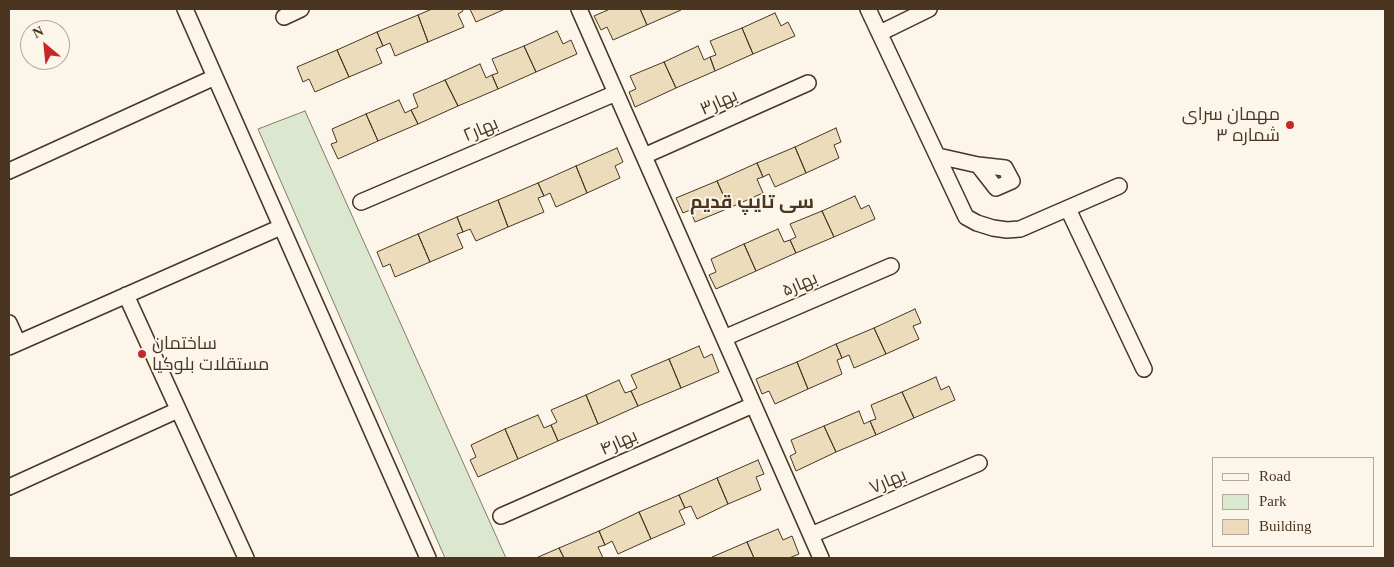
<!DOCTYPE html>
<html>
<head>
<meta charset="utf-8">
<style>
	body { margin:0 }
	#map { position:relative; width:1394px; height:567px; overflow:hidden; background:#fbf6e9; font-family:"Times New Roman",serif }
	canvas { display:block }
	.frame { position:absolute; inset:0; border:10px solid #4a3520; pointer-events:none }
	.legend { position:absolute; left:1212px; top:457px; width:162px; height:90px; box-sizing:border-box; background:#fbf6e9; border:1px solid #b4a999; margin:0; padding:6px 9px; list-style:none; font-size:15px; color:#4a3520 }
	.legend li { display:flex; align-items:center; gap:10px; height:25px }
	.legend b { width:25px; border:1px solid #b4a999 }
	.north { position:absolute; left:20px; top:20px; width:50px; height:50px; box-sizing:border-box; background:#fbf6e9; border:1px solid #b4a999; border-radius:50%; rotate:332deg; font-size:14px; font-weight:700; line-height:20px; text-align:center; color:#4a3520 }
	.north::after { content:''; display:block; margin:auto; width:18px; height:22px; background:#c62828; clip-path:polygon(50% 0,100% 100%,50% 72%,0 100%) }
</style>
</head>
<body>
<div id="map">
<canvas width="1394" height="567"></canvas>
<div class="frame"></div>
<ul class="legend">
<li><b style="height:6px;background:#fbf6e9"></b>Road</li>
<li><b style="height:14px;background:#dce7d0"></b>Park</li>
<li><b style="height:14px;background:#ecdcbc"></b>Building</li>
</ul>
<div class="north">N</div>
</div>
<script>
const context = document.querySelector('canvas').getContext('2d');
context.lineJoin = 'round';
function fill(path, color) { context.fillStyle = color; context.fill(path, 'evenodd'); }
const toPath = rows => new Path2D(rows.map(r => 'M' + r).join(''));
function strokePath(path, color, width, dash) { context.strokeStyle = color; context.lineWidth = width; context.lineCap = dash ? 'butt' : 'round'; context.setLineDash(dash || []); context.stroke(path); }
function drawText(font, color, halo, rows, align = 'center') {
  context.font = font + ' "Times New Roman",Cairo,serif'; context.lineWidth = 4; context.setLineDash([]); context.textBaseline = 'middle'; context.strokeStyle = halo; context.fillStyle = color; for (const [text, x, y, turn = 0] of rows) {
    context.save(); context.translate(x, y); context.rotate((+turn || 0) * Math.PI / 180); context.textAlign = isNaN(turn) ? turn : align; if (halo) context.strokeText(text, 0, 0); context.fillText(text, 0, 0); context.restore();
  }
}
const green = toPath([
	[305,111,506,558,445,558,258,129,305,111]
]);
const building = toPath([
	[432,9,462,9,463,11,458,14,464,27,428,42,418,15,432,9],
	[470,9,505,9,476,22,470,9],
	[610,9,640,9,647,25,613,40,607,27,601,30,594,16,610,9],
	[640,9,680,9,681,10,647,25,640,9],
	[775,13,781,26,788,22,795,36,753,54,742,28,775,13],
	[418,15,428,42,395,56,390,43,383,46,377,32,418,15],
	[742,28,753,54,715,71,710,57,716,55,710,41,742,28],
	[557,31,563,44,571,40,577,54,536,72,524,46,557,31],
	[377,32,383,46,376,49,382,63,349,77,337,50,377,32],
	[524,46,536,72,498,89,492,75,498,73,492,59,524,46],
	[698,46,704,60,710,57,715,71,676,88,664,62,698,46],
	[337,50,349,77,315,92,309,79,303,82,297,67,337,50],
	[664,62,676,88,635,107,629,92,636,89,630,76,664,62],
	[480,64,486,78,492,75,498,89,458,106,445,80,480,64],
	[445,80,458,106,418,124,411,110,418,107,413,94,445,80],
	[399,100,405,113,411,110,418,124,378,141,366,114,399,100],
	[366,114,378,141,338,159,331,144,337,142,332,129,366,114],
	[836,128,841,142,834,145,839,158,806,173,795,147,836,128],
	[795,147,806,173,775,187,769,174,763,177,757,163,795,147],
	[617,148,623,162,615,166,620,178,587,193,576,166,617,148],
	[757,163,763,177,757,179,763,193,729,208,717,181,757,163],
	[576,166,587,193,556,207,550,193,544,196,538,183,576,166],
	[717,181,729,208,695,222,690,210,683,213,676,198,717,181],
	[538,183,544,196,538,198,544,212,508,227,498,200,538,183],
	[855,196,861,209,869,205,875,219,834,237,822,211,855,196],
	[498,200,508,227,476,241,470,229,463,232,457,217,498,200],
	[822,211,834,237,796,253,790,240,796,237,790,224,822,211],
	[457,217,463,232,457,234,463,248,430,262,418,234,457,217],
	[778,229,784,242,790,240,796,253,756,271,744,244,778,229],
	[418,234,430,262,395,277,390,264,383,267,377,252,418,234],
	[744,244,756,271,716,289,709,275,716,272,711,259,744,244],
	[915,309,921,323,913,326,919,339,886,354,874,328,915,309],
	[874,328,886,354,854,368,849,355,842,358,836,344,874,328],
	[836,344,842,358,837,360,842,374,808,389,797,362,836,344],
	[699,346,704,358,712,354,719,372,681,388,669,359,699,346],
	[669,359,681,388,638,406,631,391,637,388,631,375,669,359],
	[797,362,808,389,775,404,769,391,762,394,756,379,797,362],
	[936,377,941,390,949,386,955,400,914,418,902,392,936,377],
	[619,380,625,393,631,391,638,406,598,424,586,395,619,380],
	[902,392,914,418,876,435,870,421,876,419,871,405,902,392],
	[586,395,598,424,558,441,551,425,557,422,551,410,586,395],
	[859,411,864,424,870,421,876,435,836,452,824,426,859,411],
	[538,415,544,428,551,425,558,441,518,459,505,429,538,415],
	[824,426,836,452,796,471,790,456,796,453,791,440,824,426],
	[505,429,518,459,478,477,470,460,476,457,471,445,505,429],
	[758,460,764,474,756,477,761,490,728,504,717,478,758,460],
	[717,478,728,504,697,519,691,506,685,508,679,495,717,478],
	[679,495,685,508,679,511,685,524,651,539,639,512,679,495],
	[639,512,651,539,618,554,612,541,605,545,599,531,639,512],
	[778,529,783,540,792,536,799,554,789,558,754,558,747,542,778,529],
	[599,531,605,545,598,547,603,558,564,558,559,548,599,531],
	[747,542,754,558,713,558,712,557,747,542],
	[559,548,564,558,536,558,559,548]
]);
const minor = toPath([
	[185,9,428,558],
	[579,9,821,558],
	[868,9,966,217,977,223,993,228,1007,230,1020,229,1119,186],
	[284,17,301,9],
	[880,33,929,9],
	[644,156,808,83],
	[938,156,978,165,996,188,1012,181,1005,168,978,165],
	[9,171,215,77],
	[361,202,616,93],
	[1068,209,1144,369],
	[126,295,246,558],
	[9,323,18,343],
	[724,338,891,266],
	[9,347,281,227],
	[9,487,178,410],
	[501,516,753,405],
	[811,535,979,463]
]);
const markers = [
	[1290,125,5,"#c62828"],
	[142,354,5,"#c62828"]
];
const streetNames = [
	["بهار۳",719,103,-24],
	["بهار۲",481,130,-23],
	["بهار۵",800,285,-23],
	["بهار۴",619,443,-24],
	["بهار۷",888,482,-23]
];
const poiNames = [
	["مهمان سرای",1280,115],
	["شماره ۳",1280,136],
	["ساختمان",152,344,"left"],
	["مستقلات بلوکیا",152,365,"left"]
];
const neighbourhoodNames = [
	["سی تایپ قدیم",752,203]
];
fill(green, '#dce7d0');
strokePath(green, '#887966', 1);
fill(building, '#ecdcbc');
strokePath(building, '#4a3520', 1);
strokePath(minor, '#4a3520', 18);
strokePath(minor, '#fbf6e9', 15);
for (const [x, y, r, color] of markers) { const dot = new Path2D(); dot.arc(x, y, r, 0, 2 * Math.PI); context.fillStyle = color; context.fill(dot); strokePath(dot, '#fbf6e9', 2); }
drawText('18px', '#4a3520', '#fbf6e9', streetNames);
drawText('18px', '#4a3520', '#fbf6e9', poiNames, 'right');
drawText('bold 19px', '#4a3520', '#fbf6e9', neighbourhoodNames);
</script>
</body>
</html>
